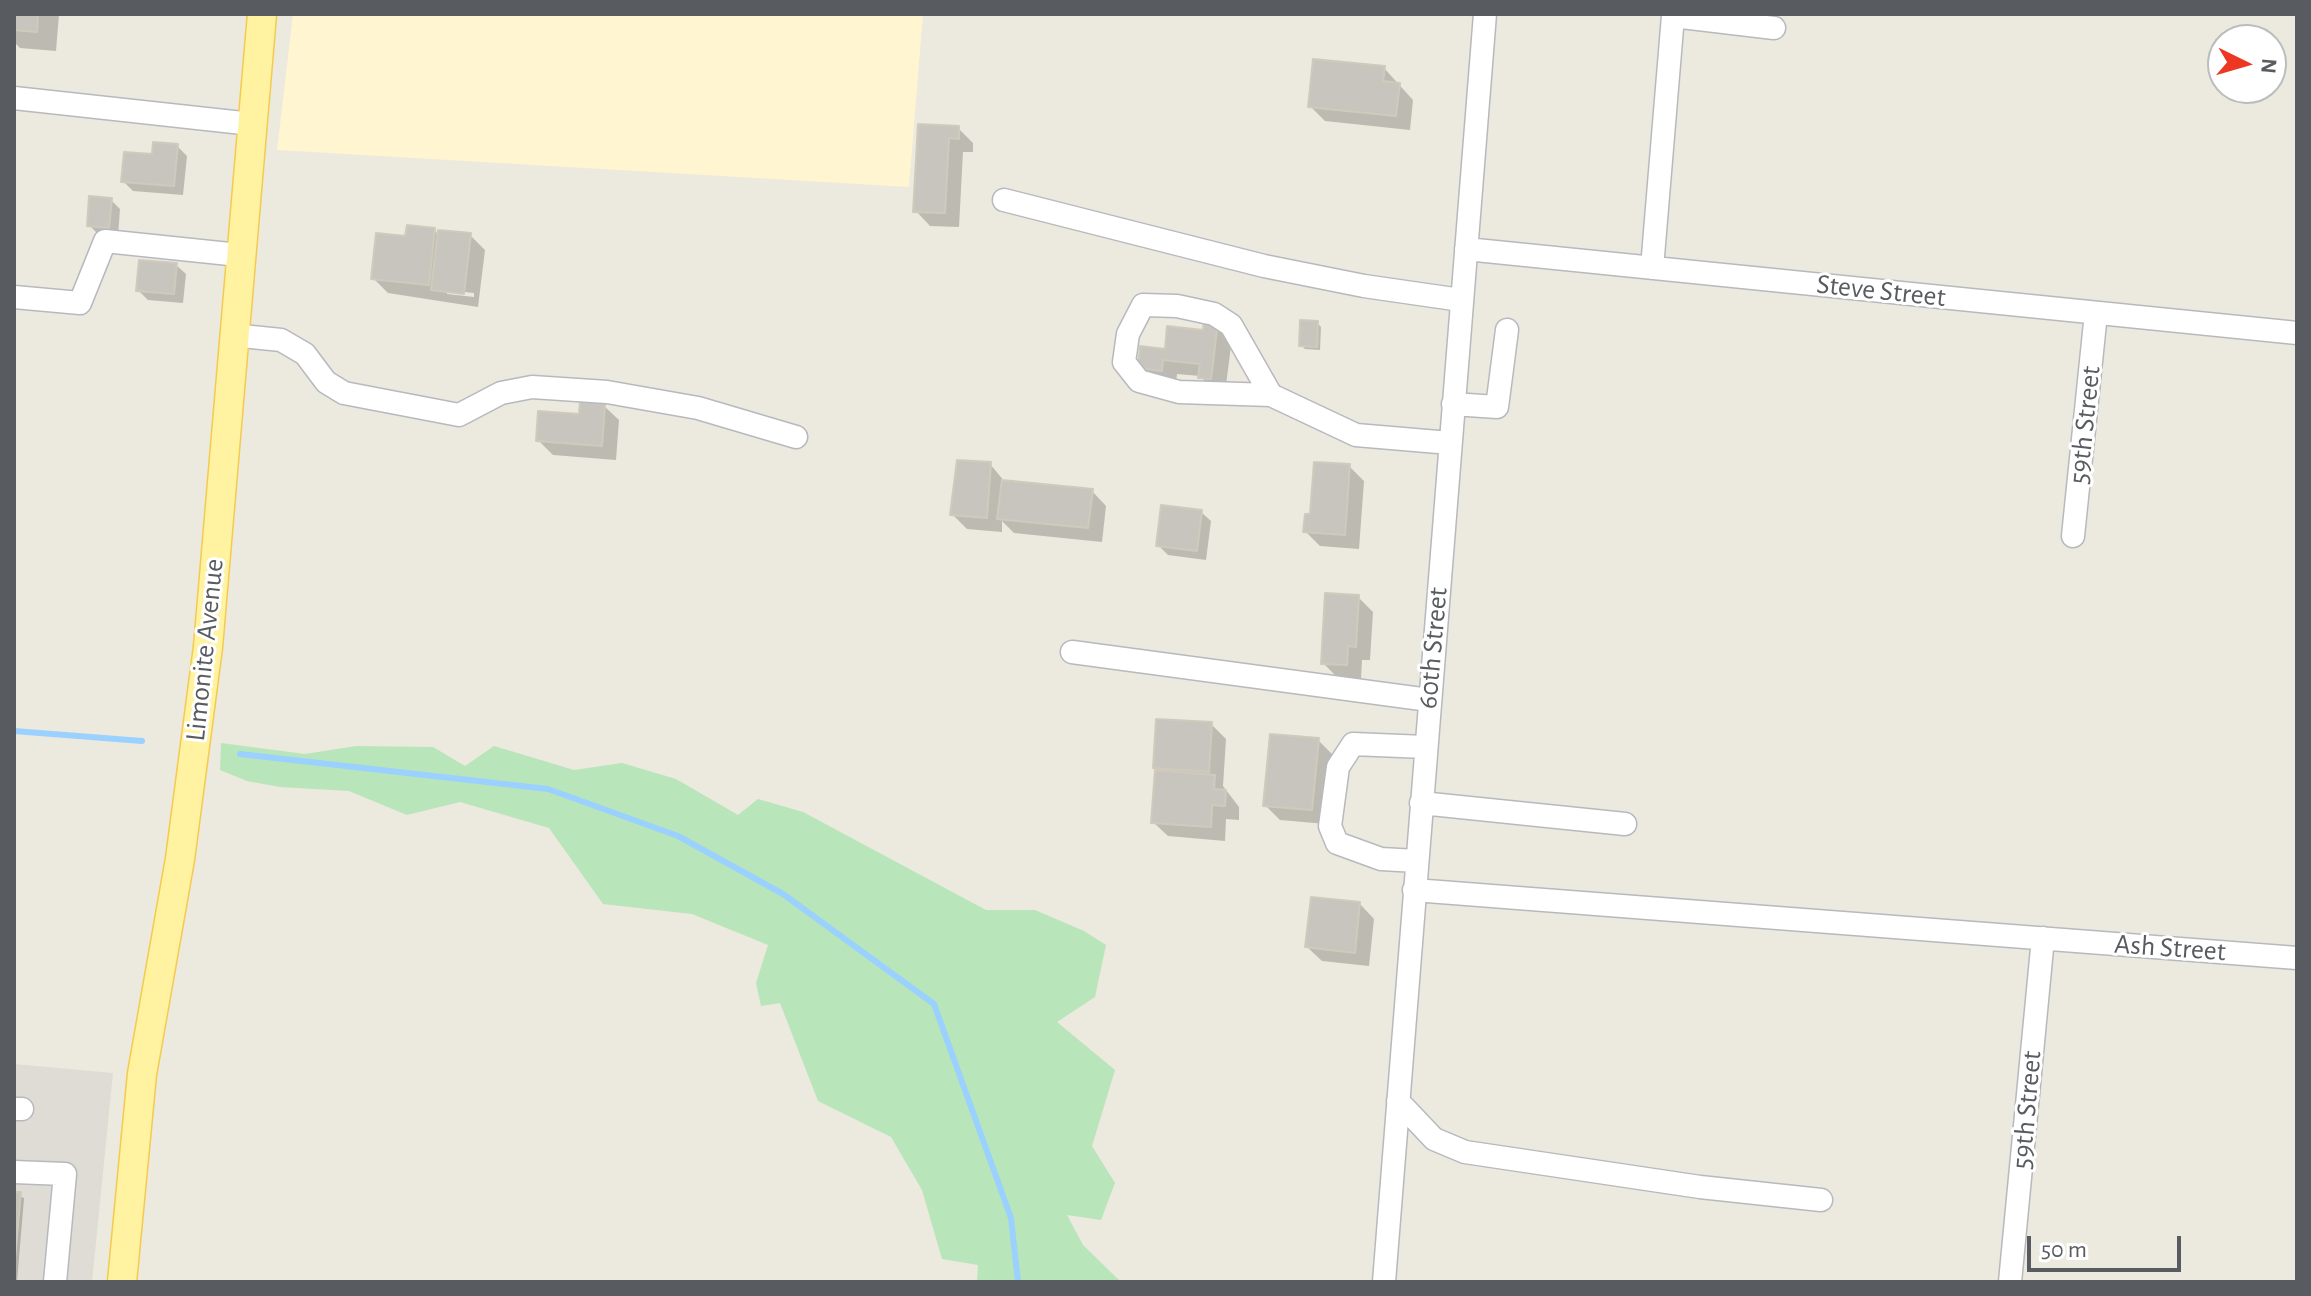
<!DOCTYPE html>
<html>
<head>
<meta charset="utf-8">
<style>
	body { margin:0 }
	#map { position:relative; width:2311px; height:1296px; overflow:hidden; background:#ece9de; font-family:"Alegreya Sans",sans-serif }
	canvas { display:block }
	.frame { position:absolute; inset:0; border:16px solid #585b60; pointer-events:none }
	.north { position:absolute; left:2207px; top:24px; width:80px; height:80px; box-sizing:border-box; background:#fff; border:2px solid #bcbdbf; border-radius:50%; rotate:95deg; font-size:22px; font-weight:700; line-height:32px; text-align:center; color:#585b60 }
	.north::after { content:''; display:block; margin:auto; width:28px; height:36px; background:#ed3723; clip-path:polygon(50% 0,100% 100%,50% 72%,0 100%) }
	.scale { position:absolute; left:2027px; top:1236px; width:154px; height:36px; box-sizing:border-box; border:4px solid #585b60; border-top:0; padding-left:10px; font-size:24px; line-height:28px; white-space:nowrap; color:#585b60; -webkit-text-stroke:6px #fff; paint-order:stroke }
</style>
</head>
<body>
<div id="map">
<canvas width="2311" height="1296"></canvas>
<div class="frame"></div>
<div class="north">N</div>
<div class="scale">50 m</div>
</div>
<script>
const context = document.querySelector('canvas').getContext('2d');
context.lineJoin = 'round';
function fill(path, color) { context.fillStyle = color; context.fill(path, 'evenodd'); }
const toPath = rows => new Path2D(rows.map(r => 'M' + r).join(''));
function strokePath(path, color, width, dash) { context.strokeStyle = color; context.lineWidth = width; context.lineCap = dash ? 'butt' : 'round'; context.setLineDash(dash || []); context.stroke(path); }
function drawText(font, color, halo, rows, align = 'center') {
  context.font = font + ' "Alegreya Sans",sans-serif'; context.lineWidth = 6; context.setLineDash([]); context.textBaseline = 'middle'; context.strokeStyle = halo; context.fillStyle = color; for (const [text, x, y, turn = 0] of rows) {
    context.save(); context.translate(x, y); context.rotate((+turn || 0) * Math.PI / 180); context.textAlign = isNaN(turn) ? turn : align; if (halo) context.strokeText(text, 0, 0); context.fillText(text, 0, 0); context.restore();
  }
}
const commercial = toPath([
	[293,14,923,14,909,187,277,150]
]);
const industrial = toPath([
	[14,1064,113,1073,92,1282,14,1282]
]);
const green = toPath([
	[221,743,305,754,356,746,433,747,465,766,494,746,574,770,622,763,676,779,738,815,758,799,803,812,986,910,1035,910,1084,931,1106,945,1095,997,1057,1022,1115,1070,1092,1146,1115,1183,1101,1220,1067,1215,1083,1245,1121,1282,977,1282,978,1265,942,1259,922,1190,891,1137,818,1101,780,1003,761,1006,756,983,768,945,692,914,603,904,549,828,460,802,407,815,349,791,280,787,247,781,220,770]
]);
const shadow = toPath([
	[14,14,59,14,56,51,20,48,14,42],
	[1384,68,1413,100,1410,130,1325,121,1311,107],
	[920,126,958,128,973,143,973,152,963,152,959,227,930,226,916,211],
	[177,146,187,156,183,195,133,191,123,181,154,156],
	[111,200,120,209,118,236,98,234,89,225],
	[434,230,440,236,470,235,485,250,478,307,388,293,373,278,407,238],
	[447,290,474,293,474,297,447,294],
	[176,265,186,274,183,303,148,300,138,290],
	[1206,322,1232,338,1225,393,1215,391,1200,376,1177,374,1176,384,1154,382,1140,367,1204,332],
	[1317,323,1321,327,1320,350,1305,349,1301,345],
	[604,406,619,420,616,460,553,455,538,440],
	[990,464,1005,482,1092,491,1106,506,1102,542,1014,533,1002,521,1002,532,967,529,953,515],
	[1349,466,1364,481,1359,549,1320,546,1305,531],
	[1201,512,1211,521,1206,560,1168,555,1158,545],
	[1358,597,1373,612,1370,660,1362,660,1361,679,1338,678,1323,663],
	[1211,724,1226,739,1223,786,1239,807,1239,820,1226,819,1225,841,1168,836,1153,822,1155,768],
	[1318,740,1333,755,1326,824,1280,820,1265,805],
	[1360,904,1374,919,1369,966,1322,961,1307,947],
	[14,1194,24,1198,17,1282,14,1282]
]);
const stream = toPath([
	[14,731,142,741],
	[240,754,548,789,678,836,783,894,934,1004,1011,1218,1018,1282]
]);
const building = toPath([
	[14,14,38,14,37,32,14,30,14,14],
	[1313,59,1385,66,1383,81,1400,83,1396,116,1308,107,1313,59],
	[918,124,959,126,959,139,949,138,945,213,913,212,918,124],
	[153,142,178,144,174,186,121,182,124,152,152,154,153,142],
	[89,196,112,198,109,228,87,226,89,196],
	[407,225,435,228,429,285,371,279,376,233,405,236,407,225],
	[438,230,471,233,464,294,431,290,438,230],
	[139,260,177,263,174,294,136,291,139,260],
	[1204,320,1218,321,1211,379,1198,378,1200,364,1163,360,1162,371,1138,368,1140,346,1165,349,1167,326,1203,330,1204,320],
	[1300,320,1318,321,1317,347,1299,346,1300,320],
	[580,402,605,404,602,446,536,441,538,411,579,414,580,402],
	[957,460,991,462,987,518,950,515,957,460],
	[1314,462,1350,464,1345,535,1303,532,1305,514,1310,514,1314,462],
	[1002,480,1093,489,1088,528,997,519,1002,480],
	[1161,505,1202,510,1197,551,1156,546,1161,505],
	[1325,593,1359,595,1356,647,1348,646,1347,665,1321,664,1325,593],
	[1156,719,1212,722,1209,772,1153,768,1156,719],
	[1270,734,1319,738,1312,810,1263,806,1270,734],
	[1155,770,1215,775,1214,789,1226,790,1225,806,1212,805,1211,827,1151,823,1155,770],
	[1311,897,1360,902,1355,953,1305,947,1311,897],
	[14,1192,21,1192,14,1270,14,1192]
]);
const minor = toPath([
	[14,98,252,124],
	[1004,200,1264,266,1364,286,1461,300],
	[1466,249,2297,333],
	[1652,268,1673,16,1774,28],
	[14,297,80,303,105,241,239,255],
	[232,335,281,340,305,354,326,382,344,393,459,415,501,393,532,387,607,392,698,408,796,437],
	[1271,395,1231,325,1214,314,1177,306,1143,305,1128,334,1124,362,1139,381,1179,392,1271,395,1356,435,1450,443],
	[1453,404,1497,407,1507,330],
	[2073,536,2096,313],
	[1072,652,1429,700],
	[1421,803,1625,824],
	[1417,861,1381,859,1337,843,1330,826,1338,767,1353,744,1425,747],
	[1414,890,2297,958],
	[1398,1101,1434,1139,1465,1152,1700,1187,1821,1200],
	[14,1109,22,1109],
	[14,1172,65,1174,55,1282],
	[1384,1282,1485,14],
	[2010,1282,2043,938]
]);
const major = toPath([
	[122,1282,142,1074,180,859,208,647,262,14]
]);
const streetNames = [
	["Steve Street",1881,291,6],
	["59th Street",2085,425,-84],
	["60th Street",1433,648,-85],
	["Limonite Avenue",205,650,-84],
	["Ash Street",2170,948,4],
	["59th Street",2027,1110,-85]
];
fill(commercial, '#fff5d0');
fill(industrial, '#dfdcd6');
fill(green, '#b9e5ba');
fill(shadow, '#0003');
strokePath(stream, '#9bd1ff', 6);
fill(building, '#c8c5be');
strokePath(building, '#d0cabd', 2);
strokePath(minor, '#b7b9be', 25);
strokePath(major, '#f5ca4e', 31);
strokePath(minor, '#fff', 22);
strokePath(major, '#fff2a0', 28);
drawText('28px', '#585b60', '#fff', streetNames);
</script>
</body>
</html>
